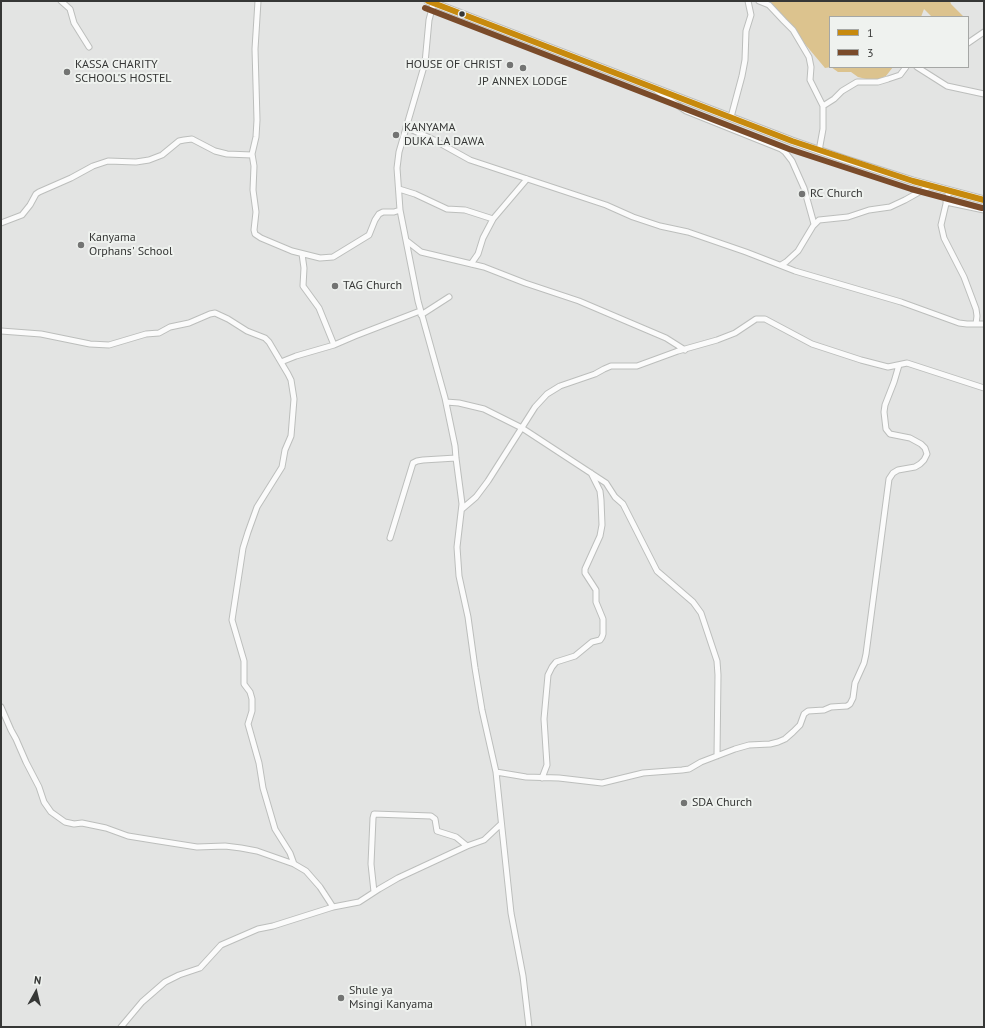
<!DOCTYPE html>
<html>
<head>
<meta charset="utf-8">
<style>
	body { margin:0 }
	#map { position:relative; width:985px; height:1028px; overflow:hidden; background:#e3e4e3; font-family:"PT Sans",sans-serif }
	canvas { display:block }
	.frame { position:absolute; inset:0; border:2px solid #363736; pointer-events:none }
	.legend { position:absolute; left:829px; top:16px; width:140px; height:52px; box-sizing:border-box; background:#eff2ef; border:1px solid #a5a7a5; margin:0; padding:5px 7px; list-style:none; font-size:12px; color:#363736 }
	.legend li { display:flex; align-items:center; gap:8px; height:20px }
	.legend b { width:20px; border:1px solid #a5a7a5 }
	.north { position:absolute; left:16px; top:972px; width:40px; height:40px; -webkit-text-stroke:3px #eff2ef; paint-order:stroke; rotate:8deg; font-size:11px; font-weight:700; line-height:16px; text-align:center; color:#363736 }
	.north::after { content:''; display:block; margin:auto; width:14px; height:18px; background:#363736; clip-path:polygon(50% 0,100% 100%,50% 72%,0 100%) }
</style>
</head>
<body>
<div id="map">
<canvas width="985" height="1028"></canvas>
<div class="frame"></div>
<ul class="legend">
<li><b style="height:5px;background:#c78a0e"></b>1</li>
<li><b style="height:5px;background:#7a4b2a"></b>3</li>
</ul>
<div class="north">N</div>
</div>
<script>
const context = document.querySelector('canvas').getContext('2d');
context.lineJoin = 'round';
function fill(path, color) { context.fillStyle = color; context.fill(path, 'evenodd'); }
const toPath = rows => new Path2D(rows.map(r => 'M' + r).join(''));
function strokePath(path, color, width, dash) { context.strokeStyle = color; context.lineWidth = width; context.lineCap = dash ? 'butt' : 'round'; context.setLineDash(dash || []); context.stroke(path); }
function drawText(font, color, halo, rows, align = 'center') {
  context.font = font + ' "PT Sans",sans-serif'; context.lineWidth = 4; context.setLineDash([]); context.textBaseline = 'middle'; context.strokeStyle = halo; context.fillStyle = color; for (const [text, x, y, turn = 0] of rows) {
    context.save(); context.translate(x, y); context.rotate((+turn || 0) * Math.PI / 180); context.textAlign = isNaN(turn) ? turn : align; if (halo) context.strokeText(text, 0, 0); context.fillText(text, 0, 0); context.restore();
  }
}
const forest = toPath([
	[769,1,950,1,951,4,964,17,932,17,924,9,921,17,830,17,830,67,893,67,886,76,874,81,858,77,851,72,838,72,831,67,825,68]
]);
const minor = toPath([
	[61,1,70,9,74,23,89,47],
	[258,1,255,49,257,120,256,137,252,154,254,166,253,190,256,212,254,230,255,234,261,238,292,251,320,258,333,257,369,235,375,220,379,214,383,212,394,212,400,210],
	[434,1,429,20,425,63,399,152,397,168,400,210,418,301,445,398,455,446,456,458,462,504,457,547,459,576,468,617,475,668,482,710,496,772,511,913,523,976,529,1027],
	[759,1,769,5,784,21,793,30,809,57,811,67,810,80,823,106,823,129,819,151],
	[968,43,984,32],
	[917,67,947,86,984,94],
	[657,91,686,111,781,149,785,152,792,161,804,188,814,224],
	[823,106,834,99,842,91,857,82,878,82,888,79,900,75,906,67],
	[731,117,742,76,745,60,746,31,751,15,748,1],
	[406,127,434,140,470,160,606,205,633,217,660,226,688,232,746,252,795,271,901,302,959,323,967,324,984,324],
	[399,189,415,194,447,209,465,210,493,219],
	[949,191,941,225,944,238,964,277,976,309,977,316,976,324],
	[946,202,984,210],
	[1,223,22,215,30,205,36,194,39,192,71,178,93,166,108,161,136,162,149,160,162,155,179,141,184,140,192,139,215,151,227,154,252,155],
	[407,241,421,252,484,267,525,283,579,301,666,338,685,350],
	[302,254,304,268,303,286,319,308,334,345],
	[471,264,478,254,483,238,493,219,527,179],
	[781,265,786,262,798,251,813,226,819,220,848,217,869,210,890,207,905,200,930,186],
	[421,315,449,297],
	[1,331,41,334,90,344,109,345,146,334,159,333,170,327,189,323,210,314,215,313,228,319,247,331,265,338,269,342,288,374,291,380,294,399,291,436,285,450,282,467,257,507,248,532,243,548,232,620,244,661,244,684,250,692,252,699,252,711,248,724,259,763,263,788,275,829,290,853,294,864],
	[281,362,296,356,334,345,355,336,420,311],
	[446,402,459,403,484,409,522,428,606,483,615,497,623,504,657,571,693,602,701,613,717,661,718,675,717,756],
	[462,509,476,497,488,481,535,407,547,394,560,386,595,374,604,369,611,366,637,366,678,351,717,340,735,333,756,319,765,319,812,344,861,360,888,367,907,363,984,388],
	[390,538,413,463,417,461,423,460,456,458],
	[1,707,11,730,16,739,26,762,39,787,44,802,51,812,65,822,74,824,82,823,106,828,128,836,159,841,197,847,225,846,241,848,257,851,294,864,306,871,320,887,333,907],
	[496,772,526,777,559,778,602,783,643,773,682,770,689,769,701,762,735,749,749,745,770,744,778,742,785,739,793,732,800,725,804,714,808,711,824,710,831,707,847,706,850,704,853,698,855,683,864,663,866,654,889,479,893,473,898,470,915,467,920,464,924,460,927,454,925,448,921,444,910,438,890,434,886,429,884,412,885,405,894,382,899,365],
	[542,778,547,765,544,719,548,675,552,667,556,662,575,656,592,642,600,640,602,637,603,634,603,619,596,602,596,590,585,573,585,569,600,536,602,525,601,500,600,491,591,473],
	[374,892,371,864,373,818,374,814,431,816,435,819,437,831,456,837,467,846],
	[121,1027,142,1002,165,982,179,975,200,968,221,945,258,929,273,926,333,907,359,902,379,889,398,878,467,846,484,840,501,824]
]);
const highway = toPath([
	[428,1,792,141,844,159,913,181,984,200]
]);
const bus1 = toPath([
	[428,1,792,141,913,181,984,200]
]);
const bus2 = toPath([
	[425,8,789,149,911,189,982,208]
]);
const markers = [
	[462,14,3.5,"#363736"],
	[510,65,4,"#737473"],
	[523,68,4,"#737473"],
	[67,72,4,"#737473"],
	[396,135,4,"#737473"],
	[802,194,4,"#737473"],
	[81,245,4,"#737473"],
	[335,286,4,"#737473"],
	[684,803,4,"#737473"],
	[341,998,4,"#737473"]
];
const poiNames = [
	["KASSA CHARITY",75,65],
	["SCHOOL'S HOSTEL",75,79],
	["HOUSE OF CHRIST",502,65,"right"],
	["JP ANNEX LODGE",523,82,"center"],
	["KANYAMA",404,128],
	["DUKA LA DAWA",404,142],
	["RC Church",810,194],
	["Kanyama",89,238],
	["Orphans' School",89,252],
	["TAG Church",343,286],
	["SDA Church",692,803],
	["Shule ya",349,991],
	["Msingi Kanyama",349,1005]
];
fill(forest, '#dcc38e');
strokePath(minor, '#bcbebc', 7);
strokePath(highway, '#bcbebc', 9);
strokePath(minor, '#fbfbfb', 5);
strokePath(highway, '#fbfbfb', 7);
strokePath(bus1, '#c78a0e', 6);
strokePath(bus2, '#7a4b2a', 6);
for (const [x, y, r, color] of markers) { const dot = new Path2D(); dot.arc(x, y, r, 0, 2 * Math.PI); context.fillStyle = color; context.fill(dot); strokePath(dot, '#eff2ef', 1.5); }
drawText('12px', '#363736', '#eff2ef', poiNames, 'left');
</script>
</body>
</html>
